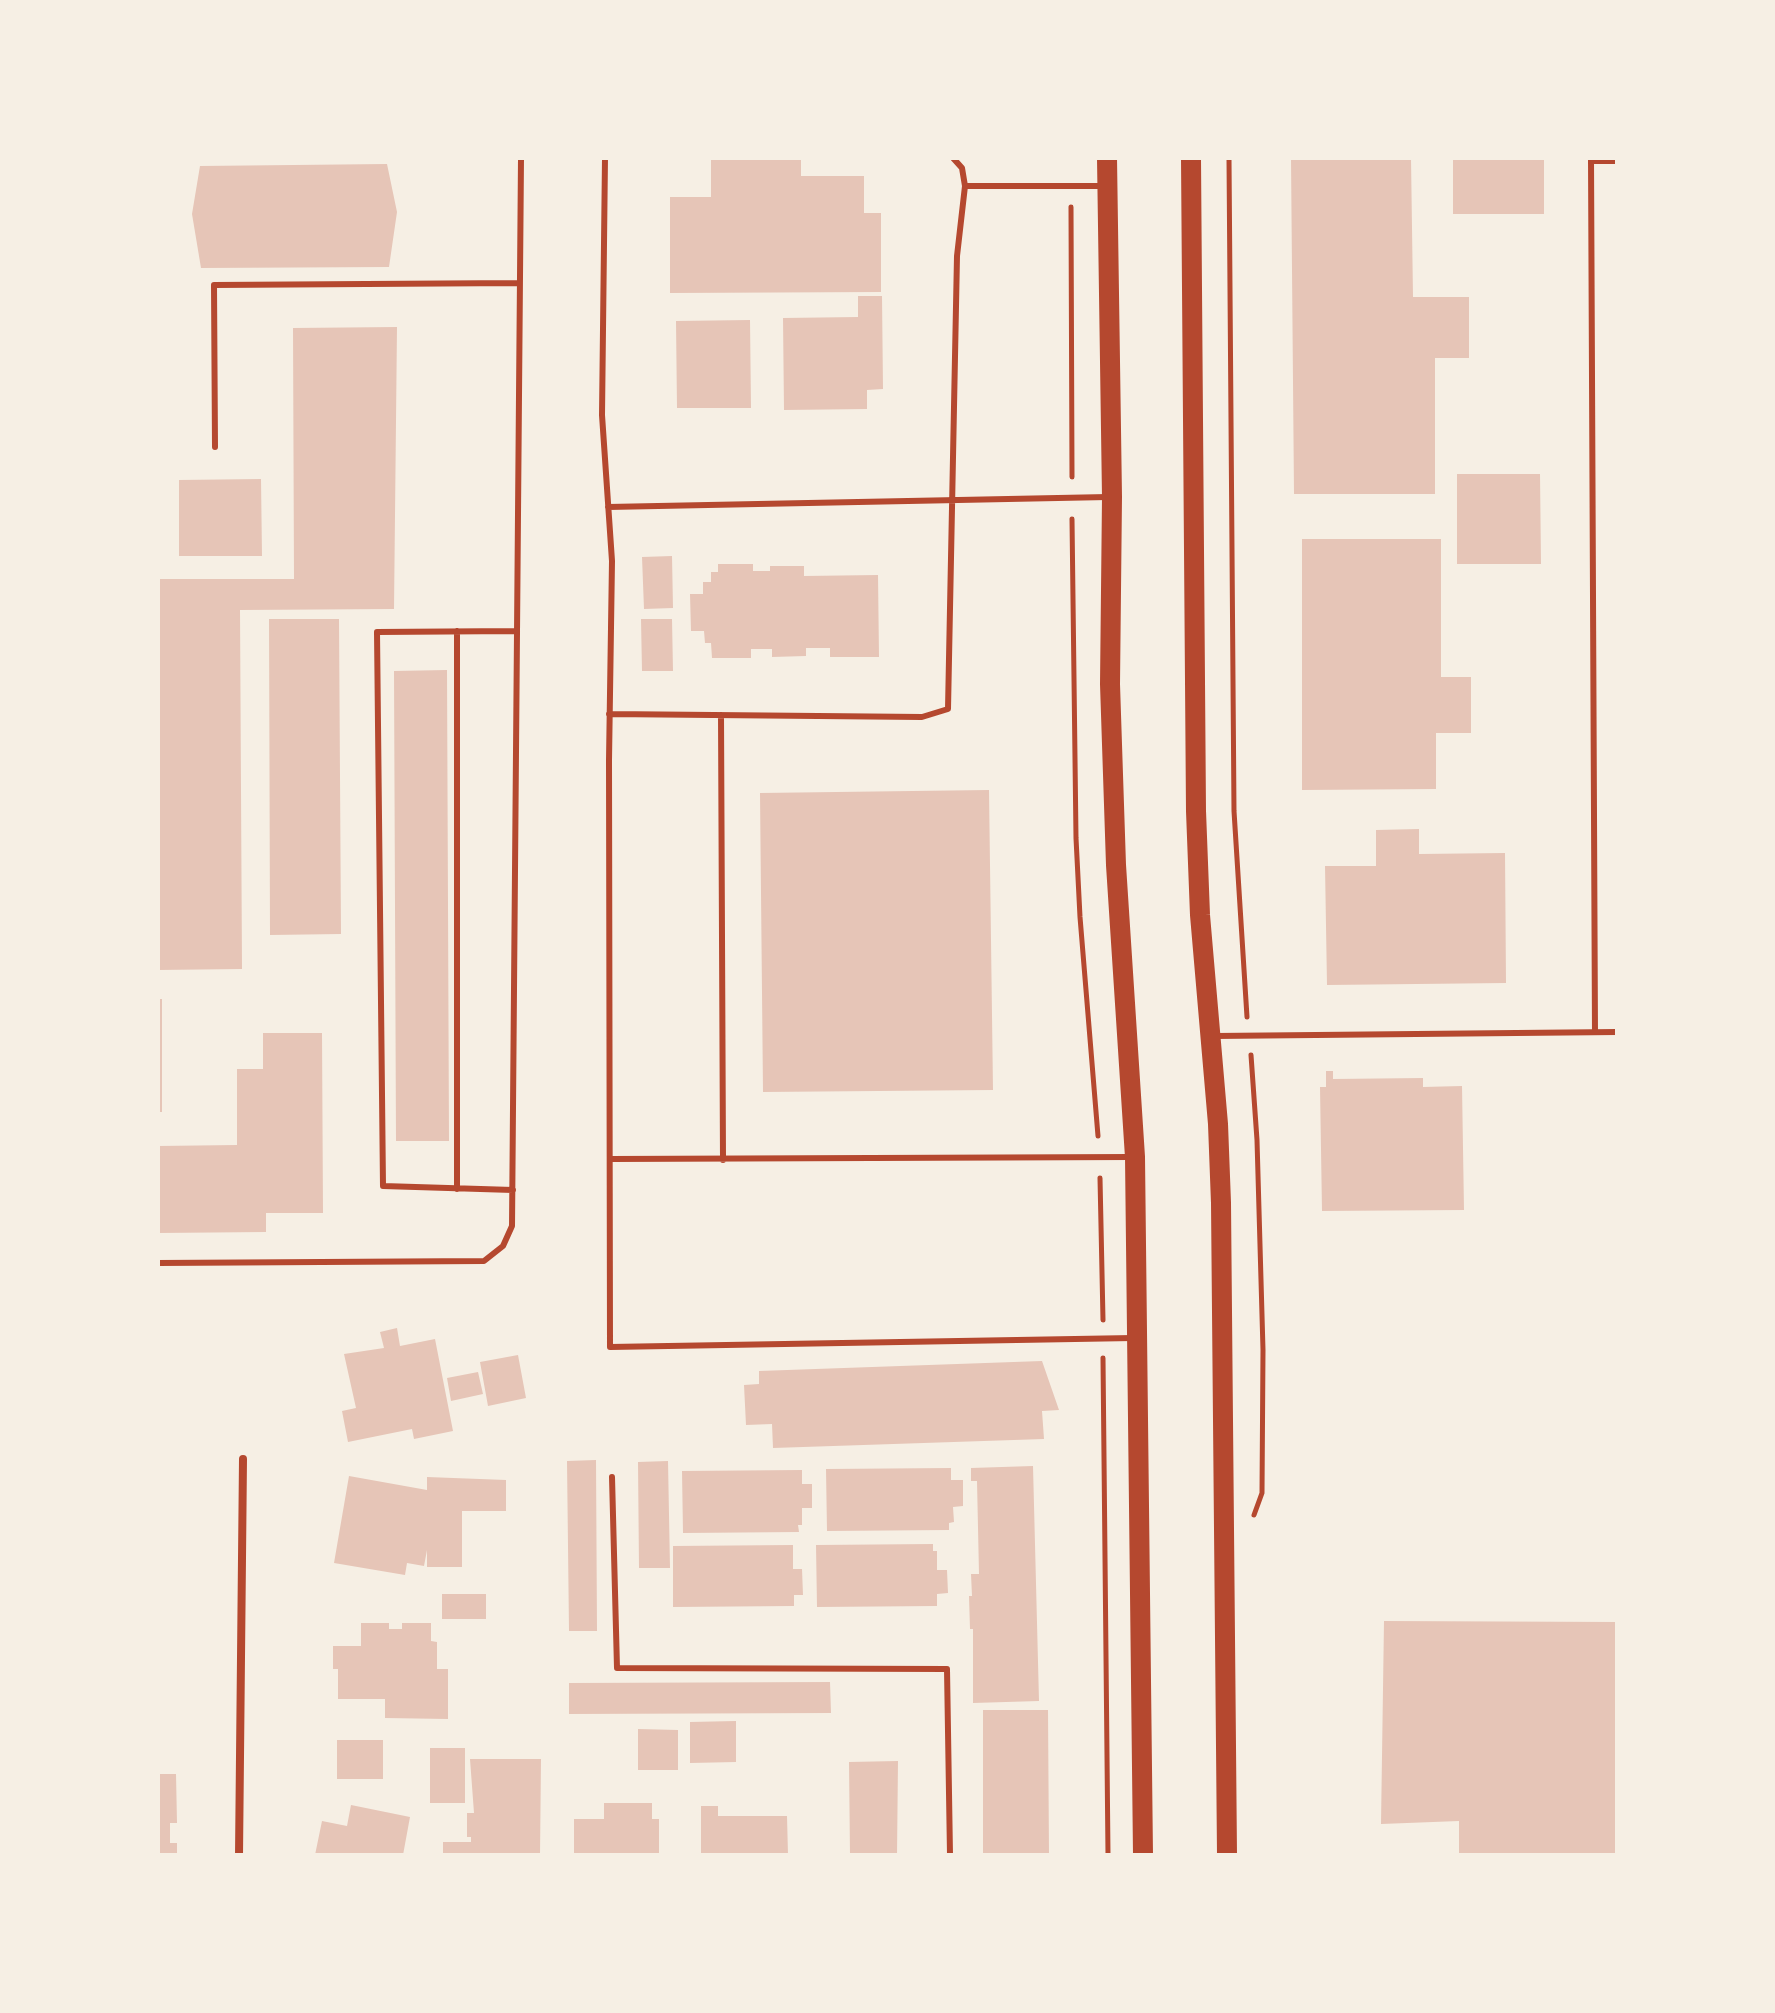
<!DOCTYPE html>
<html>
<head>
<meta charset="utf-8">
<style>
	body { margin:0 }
	#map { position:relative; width:1775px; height:2013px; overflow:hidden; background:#f6efe4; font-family:Helvetica,sans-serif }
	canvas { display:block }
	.frame { position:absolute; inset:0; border:160px solid #f6efe4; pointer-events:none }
</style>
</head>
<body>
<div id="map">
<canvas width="1775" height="2013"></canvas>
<div class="frame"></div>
</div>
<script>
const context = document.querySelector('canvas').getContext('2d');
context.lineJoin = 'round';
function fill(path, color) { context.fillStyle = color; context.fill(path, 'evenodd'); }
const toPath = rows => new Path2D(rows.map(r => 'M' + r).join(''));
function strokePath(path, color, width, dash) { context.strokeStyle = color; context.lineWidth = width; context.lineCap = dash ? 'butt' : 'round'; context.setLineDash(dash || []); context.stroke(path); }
const building = toPath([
	[711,158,801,158,801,176,864,176,864,213,881,213,881,292,670,293,670,197,711,197],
	[1291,158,1411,158,1413,297,1469,297,1469,358,1435,358,1435,494,1294,494],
	[1453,158,1544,158,1544,214,1453,214],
	[387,164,397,212,389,267,201,268,192,214,200,166],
	[858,296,882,296,883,389,867,390,867,409,784,410,783,318,858,317],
	[750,320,751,408,677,408,676,321],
	[397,327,394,609,240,610,242,969,158,970,158,579,294,579,293,328],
	[1457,474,1540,474,1541,564,1457,564],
	[261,479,262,556,179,556,179,480],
	[1302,539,1441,539,1441,677,1471,677,1471,733,1436,733,1436,789,1302,790],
	[672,556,673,608,644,609,642,557],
	[718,564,753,564,753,571,770,571,770,566,804,566,804,576,878,575,879,657,830,657,830,648,806,648,806,656,772,657,772,649,751,649,751,658,712,658,711,643,705,643,704,631,691,631,690,594,703,594,703,582,711,582,711,572,718,572],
	[269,619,339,619,341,934,270,935],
	[641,619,672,619,673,671,642,671],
	[447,670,449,1141,396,1141,394,671],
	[989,790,993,1090,763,1092,760,793],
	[1419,829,1419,854,1505,853,1506,983,1327,985,1325,866,1376,866,1376,830],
	[158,999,162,999,162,1112,158,1112],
	[263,1033,322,1033,323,1213,266,1213,266,1232,158,1233,158,1146,237,1145,237,1069,263,1069],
	[1326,1071,1333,1071,1333,1079,1423,1078,1423,1087,1462,1086,1464,1210,1322,1211,1320,1087,1326,1087],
	[397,1328,400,1346,435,1339,453,1431,414,1439,412,1429,348,1442,342,1411,356,1408,344,1354,384,1348,380,1332],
	[518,1355,526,1398,488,1406,480,1362],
	[1042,1361,1059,1410,1042,1411,1044,1439,773,1448,772,1424,746,1425,744,1385,759,1384,759,1371],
	[478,1372,483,1394,451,1401,447,1378],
	[596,1460,597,1631,569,1631,567,1461],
	[668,1461,670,1568,639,1568,638,1462],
	[1033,1466,1039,1701,973,1703,973,1629,970,1629,969,1596,972,1596,971,1574,979,1574,977,1481,971,1481,971,1468],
	[951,1468,951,1480,963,1480,963,1506,953,1507,954,1522,949,1523,949,1530,827,1531,826,1469],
	[802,1470,802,1484,812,1484,812,1508,802,1508,802,1525,798,1525,799,1532,683,1533,682,1471],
	[349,1476,427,1490,427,1477,506,1480,506,1511,462,1511,462,1567,427,1567,427,1550,424,1566,407,1563,405,1575,334,1563],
	[933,1544,933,1551,937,1551,937,1570,947,1570,948,1593,937,1594,937,1606,817,1607,816,1545],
	[793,1545,793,1569,802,1569,803,1595,794,1595,794,1606,673,1607,673,1546],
	[442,1594,486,1594,486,1619,442,1619],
	[1384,1621,1617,1622,1617,1855,1459,1855,1459,1821,1381,1824],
	[361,1623,389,1623,389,1629,402,1629,402,1623,431,1623,431,1641,437,1642,437,1669,448,1669,448,1719,385,1718,385,1699,338,1699,338,1669,333,1669,333,1646,361,1646],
	[830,1682,831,1713,569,1714,569,1683],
	[983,1710,1048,1710,1049,1855,983,1855],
	[736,1721,736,1762,690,1763,690,1722],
	[638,1729,678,1730,678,1770,638,1770],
	[337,1740,383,1740,383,1779,337,1779],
	[430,1748,465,1748,465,1803,430,1803],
	[470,1759,541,1759,540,1855,443,1855,443,1842,471,1842,471,1837,467,1837,467,1813,474,1813],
	[898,1761,897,1855,850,1855,849,1762],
	[158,1774,176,1774,177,1823,170,1823,170,1843,177,1843,177,1855,158,1855],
	[604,1803,652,1803,652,1819,659,1819,659,1855,574,1855,574,1819,604,1819],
	[351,1805,410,1817,403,1855,315,1855,322,1821,347,1826],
	[701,1806,718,1806,718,1816,787,1816,788,1855,701,1855]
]);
const path = toPath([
	[1229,158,1234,811,1247,1017],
	[1071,207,1072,477],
	[1072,519,1076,838,1080,917,1098,1136],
	[1251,1055,1257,1140,1263,1350,1262,1493,1254,1515],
	[1100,1178,1103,1320],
	[1103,1358,1108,1855]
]);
const service = toPath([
	[605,158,602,415,612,561,609,760,610,1347,1133,1338],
	[1591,158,1595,1032],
	[1591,161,1617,161],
	[965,186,1106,186],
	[215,447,214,285,519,283],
	[608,507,1108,497],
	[457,631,457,1189],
	[609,714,922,717,948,709,957,256,965,186,962,168,953,158],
	[721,715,723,1160],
	[1215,1036,1617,1032],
	[611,1159,1131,1157],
	[513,1190,383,1186,377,632,517,631],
	[158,1263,484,1261,503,1246,512,1226,521,158],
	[612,1477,617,1668,947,1669,950,1855]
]);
const minor = toPath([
	[239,1855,243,1459]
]);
const primary = toPath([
	[1107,158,1112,497,1110,684,1116,865,1135,1157,1143,1855],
	[1191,158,1196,811,1200,915,1218,1124,1221,1203,1227,1855]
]);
fill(building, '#e6c5b7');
strokePath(path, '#b5482f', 5);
strokePath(service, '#b5482f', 6);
strokePath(minor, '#b5482f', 8);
strokePath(primary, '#b5482f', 20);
</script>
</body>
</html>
